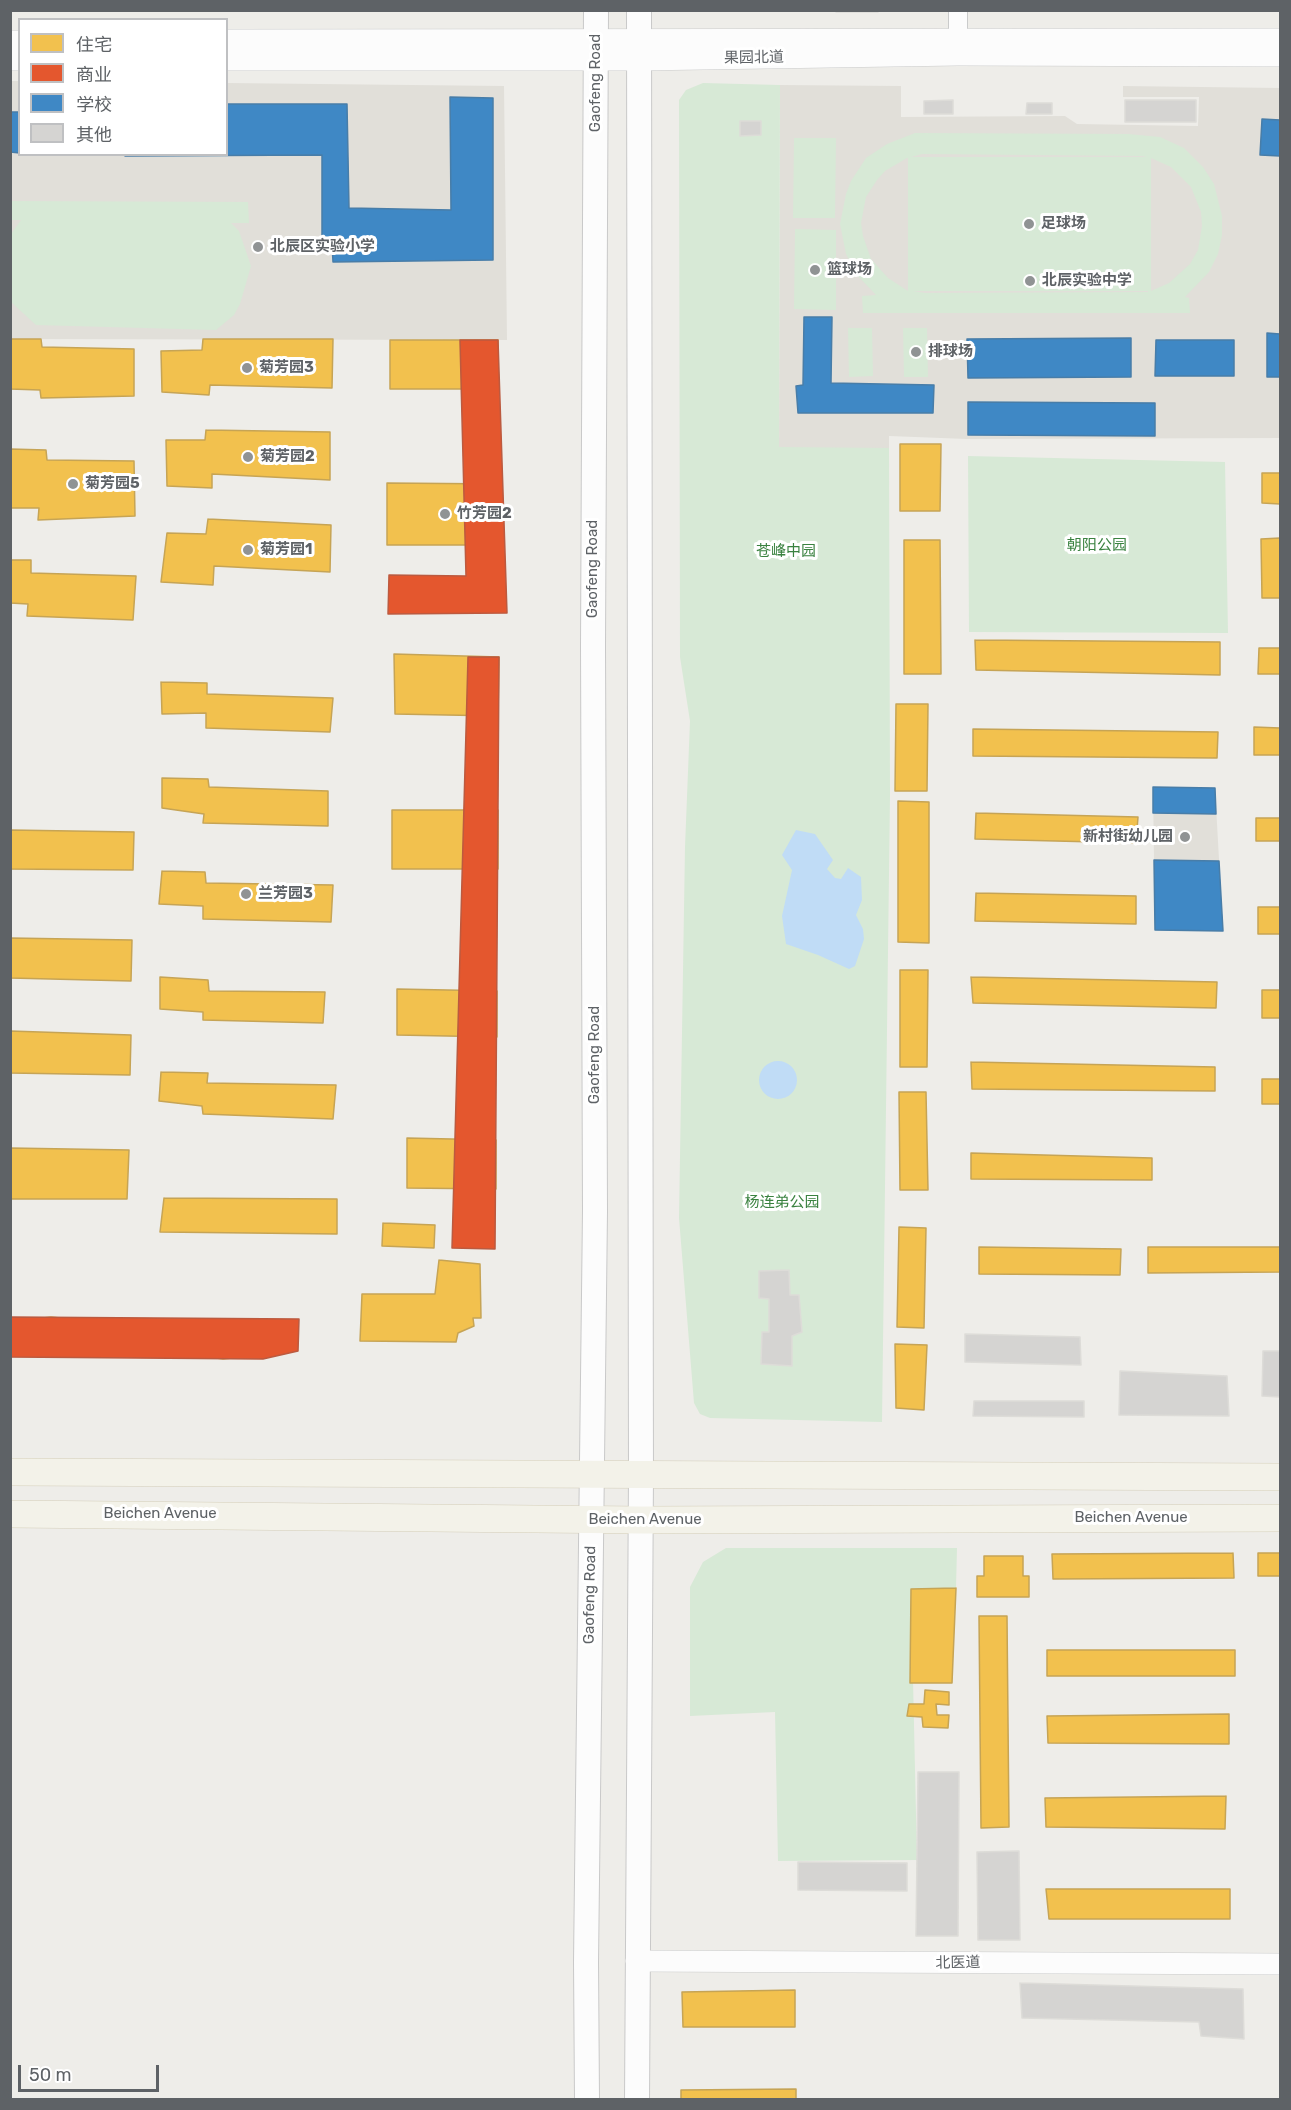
<!DOCTYPE html>
<html>
<head>
<meta charset="utf-8">
<style>
	body { margin:0 }
	#map { position:relative; width:1291px; height:2110px; overflow:hidden; background:#eeede9; font-family:Rubik,"Noto Sans SC",sans-serif }
	canvas { display:block }
	.frame { position:absolute; inset:0; border:12px solid #5e6266; pointer-events:none }
	.legend { position:absolute; left:18px; top:18px; width:210px; height:138px; box-sizing:border-box; background:#fff; border:2px solid #bfc0c2; margin:0; padding:8px 10px; list-style:none; font-size:18px; color:#5e6266 }
	.legend li { display:flex; align-items:center; gap:12px; height:30px }
	.legend b { width:30px; border:2px solid #bfc0c2 }
	.scale { position:absolute; left:18px; top:2065px; width:141px; height:27px; box-sizing:border-box; border:3px solid #5e6266; border-top:0; padding-left:8px; font-size:18px; line-height:21px; white-space:nowrap; color:#5e6266; -webkit-text-stroke:4px #fff; paint-order:stroke }
</style>
</head>
<body>
<div id="map">
<canvas width="1291" height="2110"></canvas>
<div class="frame"></div>
<ul class="legend">
<li><b style="height:16px;background:#f2c14e"></b>住宅</li>
<li><b style="height:16px;background:#e4572e"></b>商业</li>
<li><b style="height:16px;background:#3f88c5"></b>学校</li>
<li><b style="height:16px;background:#d5d4d2"></b>其他</li>
</ul>
<div class="scale">50 m</div>
</div>
<script>
const context = document.querySelector('canvas').getContext('2d');
context.lineJoin = 'round';
function fill(path, color) { context.fillStyle = color; context.fill(path, 'evenodd'); }
const toPath = rows => new Path2D(rows.map(r => 'M' + r).join(''));
function strokePath(path, color, width, dash) { context.strokeStyle = color; context.lineWidth = width; context.lineCap = dash ? 'butt' : 'round'; context.setLineDash(dash || []); context.stroke(path); }
function drawText(font, color, halo, rows, align = 'center') {
  context.font = font + ' Rubik,"Noto Sans SC",sans-serif'; context.lineWidth = 6; context.setLineDash([]); context.textBaseline = 'middle'; context.strokeStyle = halo; context.fillStyle = color; for (const [text, x, y, turn = 0] of rows) {
    context.save(); context.translate(x, y); context.rotate((+turn || 0) * Math.PI / 180); context.textAlign = isNaN(turn) ? turn : align; if (halo) context.strokeText(text, 0, 0); context.fillText(text, 0, 0); context.restore();
  }
}
const education = toPath([
	[11,81,19,81,20,154,226,154,227,83,504,86,507,340,11,339],
	[780,85,901,86,901,117,1065,116,1077,124,1198,126,1199,97,1123,97,1123,86,1280,88,1280,438,967,439,889,436,889,448,779,448],
	[1153,787,1215,788,1223,931,1155,930]
]);
const green = toPath([
	[703,83,780,85,779,447,889,448,890,795,882,1422,710,1418,700,1414,694,1403,679,1218,685,847,690,721,680,657,679,100,686,90],
	[915,133,1128,134,1160,137,1184,148,1203,167,1214,184,1222,216,1222,235,1218,254,1209,272,1185,297,1189,298,1190,313,863,313,862,296,876,295,858,276,846,254,840,224,846,194,851,181,866,158,887,144],
	[922,154,1142,156,1147,157,911,157],
	[907,158,908,158,908,291,888,278,871,259,863,236,861,223,866,197,877,180,885,171],
	[1151,158,1171,167,1191,187,1201,212,1202,226,1198,250,1190,264,1169,283,1151,291],
	[913,291,1148,291,1148,292,925,293],
	[794,138,836,138,835,218,793,218],
	[11,201,248,202,249,223,231,223,239,231,251,266,240,304,234,315,216,330,36,325,11,302,11,234,21,220,11,220],
	[795,229,836,230,836,310,794,309],
	[848,328,872,328,873,376,849,377],
	[903,328,927,328,928,377,904,377],
	[968,456,1225,462,1228,633,969,632],
	[726,1548,957,1548,956,1588,911,1589,917,1860,778,1861,775,1712,690,1716,690,1587,703,1562]
]);
const water = toPath([
	[796,830,815,834,833,860,827,869,835,878,841,879,848,868,861,877,862,900,856,915,863,929,864,939,855,966,849,969,818,955,786,944,782,916,792,870,782,855],
	'759 1080a19 19 0 1 1 38 0a19 19 0 1 1-38 0Z'
]);
const homes = toPath([
	[10,339,41,339,42,347,134,349,134,396,41,398,40,390,10,389,10,339],
	[203,339,333,339,332,388,210,385,209,395,162,392,161,351,202,350,203,339],
	[390,340,498,340,498,389,390,389,390,340],
	[206,430,330,432,330,480,212,474,212,488,167,486,166,440,205,440,206,430],
	[900,444,941,444,940,511,900,511,900,444],
	[10,449,46,450,47,460,134,461,135,516,38,520,39,508,10,508,10,449],
	[1262,473,1280,473,1280,504,1262,503,1262,473],
	[387,483,502,484,502,545,387,545,387,483],
	[208,519,331,525,330,572,214,566,213,585,161,582,167,533,206,534,208,519],
	[1280,538,1280,598,1262,598,1261,539,1280,538],
	[904,540,940,540,941,674,904,674,904,540],
	[10,560,31,560,31,573,136,576,133,620,27,616,28,604,10,603,10,560],
	[975,640,1220,642,1220,675,976,670,975,640],
	[1259,648,1280,648,1280,674,1258,674,1259,648],
	[394,654,499,657,498,716,395,714,394,654],
	[161,682,207,683,207,694,333,698,330,732,206,728,206,713,162,714,161,682],
	[896,704,928,704,927,791,895,791,896,704],
	[1254,727,1280,728,1280,755,1254,755,1254,727],
	[973,729,1218,732,1217,758,973,756,973,729],
	[162,778,208,779,209,787,328,791,328,826,203,823,204,814,162,808,162,778],
	[898,801,929,802,929,943,898,942,898,801],
	[392,810,498,810,498,869,392,869,392,810],
	[976,813,1138,817,1136,843,975,839,976,813],
	[1256,818,1280,818,1280,841,1256,841,1256,818],
	[10,830,134,832,133,870,10,869,10,830],
	[162,871,205,872,206,883,333,885,331,922,203,919,203,906,159,904,162,871],
	[976,893,1136,896,1136,924,975,921,976,893],
	[1258,907,1280,907,1280,934,1258,934,1258,907],
	[10,938,132,940,131,981,10,978,10,938],
	[900,970,928,970,927,1067,900,1067,900,970],
	[160,977,208,980,209,991,325,992,323,1023,203,1020,203,1012,160,1009,160,977],
	[971,977,1217,982,1216,1008,973,1003,971,977],
	[397,989,497,991,497,1037,397,1035,397,989],
	[1262,990,1280,990,1280,1018,1262,1018,1262,990],
	[10,1031,131,1035,130,1075,10,1073,10,1031],
	[971,1062,1215,1067,1215,1091,972,1089,971,1062],
	[161,1072,208,1073,207,1083,336,1085,333,1119,203,1114,202,1106,159,1101,161,1072],
	[1262,1079,1280,1079,1280,1104,1262,1104,1262,1079],
	[899,1092,926,1092,928,1190,900,1190,899,1092],
	[407,1138,496,1140,496,1189,407,1188,407,1138],
	[10,1148,129,1150,127,1199,10,1199,10,1148],
	[971,1153,1152,1158,1152,1180,971,1179,971,1153],
	[164,1198,337,1199,337,1234,160,1232,164,1198],
	[383,1223,435,1225,434,1248,382,1246,383,1223],
	[899,1227,926,1228,924,1328,897,1327,899,1227],
	[979,1247,1121,1249,1120,1275,979,1274,979,1247],
	[1148,1247,1280,1247,1280,1272,1148,1273,1148,1247],
	[439,1260,480,1264,481,1318,473,1318,474,1326,458,1333,456,1342,360,1341,362,1294,435,1294,439,1260],
	[51,1317,108,1323,108,1352,54,1357,10,1350,10,1322,51,1317],
	[219,1319,278,1326,278,1353,223,1359,176,1352,173,1325,219,1319],
	[895,1344,927,1345,924,1410,896,1408,895,1344],
	[1233,1553,1234,1578,1053,1579,1052,1554,1233,1553],
	[1258,1553,1280,1553,1280,1576,1258,1576,1258,1553],
	[984,1556,1023,1556,1023,1576,1029,1576,1029,1597,977,1597,977,1576,984,1576,984,1556],
	[956,1588,952,1683,910,1683,911,1589,956,1588],
	[979,1616,1007,1616,1009,1827,981,1828,979,1616],
	[1047,1650,1235,1650,1235,1676,1047,1676,1047,1650],
	[925,1690,949,1692,949,1705,936,1704,937,1715,949,1715,948,1728,923,1727,922,1717,907,1716,909,1704,924,1704,925,1690],
	[1229,1714,1229,1744,1048,1743,1047,1716,1229,1714],
	[1226,1796,1225,1829,1046,1827,1045,1798,1226,1796],
	[1046,1889,1230,1889,1230,1919,1049,1919,1046,1889],
	[795,1990,795,2027,683,2027,682,1992,795,1990],
	[796,2089,796,2100,681,2100,681,2090,796,2089]
]);
const shops = toPath([
	[460,340,498,340,507,613,388,614,389,575,466,576,460,340],
	[468,657,499,657,495,1249,452,1248,468,657],
	[10,1317,299,1319,298,1351,263,1359,10,1357,10,1317]
]);
const schools = toPath([
	[450,97,493,98,493,260,333,262,332,244,322,243,322,155,125,156,226,154,226,104,347,104,349,208,451,210,450,97],
	[10,112,20,112,20,153,10,152,10,112],
	[1262,119,1280,120,1280,156,1260,155,1262,119],
	[804,317,832,317,831,383,934,385,933,413,798,413,796,386,803,385,804,317],
	[1267,333,1280,334,1280,377,1267,377,1267,333],
	[1131,338,1131,377,968,378,967,339,1131,338],
	[1156,340,1234,340,1234,376,1155,376,1156,340],
	[968,402,1155,403,1155,436,968,435,968,402],
	[1153,787,1215,788,1216,814,1153,813,1153,787],
	[1154,860,1219,861,1223,931,1155,930,1154,860]
]);
const building = toPath([
	[836,10,878,10,878,12,836,12,836,10],
	[953,100,953,114,924,114,924,101,953,100],
	[1125,100,1196,100,1196,122,1125,122,1125,100],
	[1027,103,1052,103,1052,114,1026,114,1027,103],
	[740,121,761,121,761,135,740,136,740,121],
	[789,1270,790,1295,799,1295,802,1332,792,1336,792,1366,761,1364,762,1332,769,1332,769,1299,759,1298,759,1271,789,1270],
	[965,1334,1080,1337,1081,1365,965,1362,965,1334],
	[1263,1351,1280,1351,1280,1397,1262,1396,1263,1351],
	[1120,1371,1227,1376,1229,1416,1119,1415,1120,1371],
	[974,1401,1084,1401,1084,1417,973,1416,974,1401],
	[918,1772,959,1772,958,1936,916,1936,918,1772],
	[1019,1851,1020,1940,978,1940,977,1852,1019,1851],
	[798,1862,907,1863,907,1891,798,1890,798,1862],
	[1020,1983,1243,1989,1244,2039,1201,2036,1199,2022,1022,2018,1020,1983]
]);
const minor = toPath([
	[958,10,958,53]
]);
const tertiary = toPath([
	[226,40,1280,39],
	[10,41,20,41],
	[10,60,20,60],
	[226,60,640,60,958,55,1280,56],
	[636,1961,1280,1964]
]);
const secondary = toPath([
	[587,2100,586,1962,595,1211,593,646,596,10],
	[637,2100,641,1475,639,10]
]);
const primary = toPath([
	[10,1472,1280,1477],
	[10,1514,641,1520,1280,1518]
]);
const markers = [
	[1029,224,6,"#909394"],
	[258,247,6,"#909394"],
	[815,270,6,"#909394"],
	[1030,281,6,"#909394"],
	[916,352,6,"#909394"],
	[247,368,6,"#909394"],
	[248,457,6,"#909394"],
	[73,484,6,"#909394"],
	[445,514,6,"#909394"],
	[248,550,6,"#909394"],
	[1185,837,6,"#909394"],
	[246,894,6,"#909394"]
];
const streetNames = [
	["果园北道",754,58,-1],
	["Gaofeng Road",596,83,-90],
	["Gaofeng Road",593,569,-90],
	["Gaofeng Road",595,1055,-90],
	["Beichen Avenue",160,1514],
	["Beichen Avenue",1131,1518],
	["Beichen Avenue",645,1520],
	["Gaofeng Road",590,1595,-89],
	["北医道",958,1963,-1]
];
const poiNames = [
	["足球场",1041,224],
	["北辰区实验小学",270,247],
	["篮球场",827,270],
	["北辰实验中学",1042,281],
	["排球场",928,352],
	["菊芳园3",259,368],
	["菊芳园2",260,457],
	["菊芳园5",85,484],
	["竹芳园2",457,514],
	["菊芳园1",260,550],
	["新村街幼儿园",1173,837,"right"],
	["兰芳园3",258,894]
];
const parkNames = [
	["朝阳公园",1097,546],
	["苍峰中园",786,552],
	["杨连弟公园",782,1203]
];
fill(education, '#e1dfd9');
fill(green, '#d7e9d6');
fill(water, '#c0dcf6');
fill(homes, '#f2c14e');
strokePath(homes, '#c6a455', 1.5);
fill(shops, '#e4572e');
strokePath(shops, '#bc5a3f', 1.5);
fill(schools, '#3f88c5');
strokePath(schools, '#487da8', 1.5);
fill(building, '#d5d4d2');
strokePath(building, '#dddcd8', 1.5);
strokePath(minor, '#cacbcb', 20);
strokePath(tertiary, '#cacbcb', 22);
strokePath(secondary, '#c9c9c9', 26);
strokePath(primary, '#d4ceb9', 28);
strokePath(minor, '#fcfcfc', 18);
strokePath(tertiary, '#fcfcfc', 21);
strokePath(secondary, '#fcfcfc', 24);
strokePath(primary, '#f3f2e9', 27);
for (const [x, y, r, color] of markers) { const dot = new Path2D(); dot.arc(x, y, r, 0, 2 * Math.PI); context.fillStyle = color; context.fill(dot); strokePath(dot, '#fff', 2); }
drawText('15px', '#5e6266', '#fff', streetNames);
drawText('bold 15px', '#5e6266', '#fff', poiNames, 'left');
drawText('15px', '#3a8240', '#fff', parkNames);
</script>
</body>
</html>
